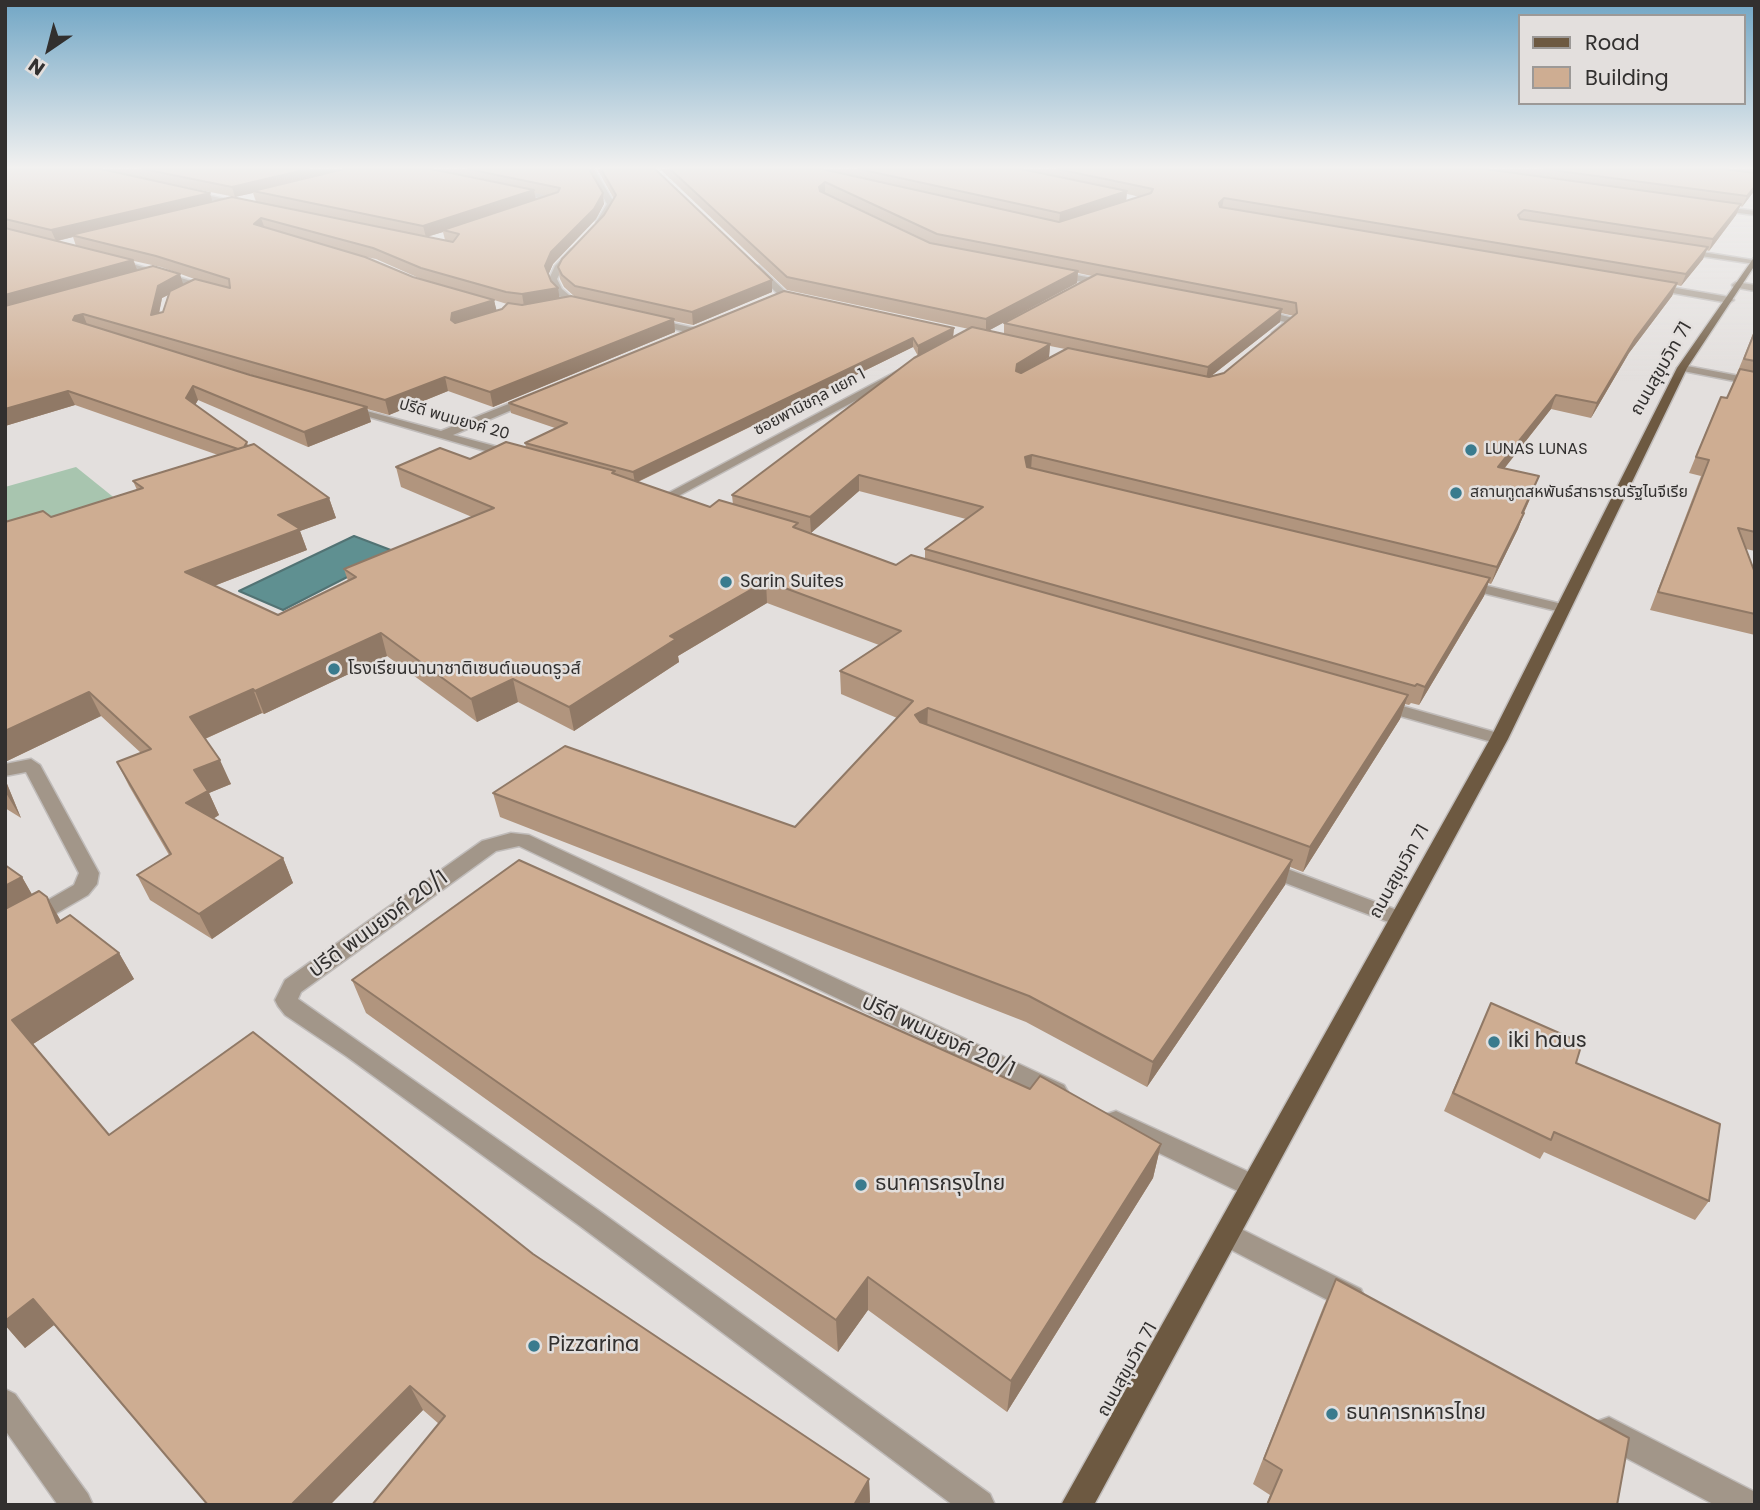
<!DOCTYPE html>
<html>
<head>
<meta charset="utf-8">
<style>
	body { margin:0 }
	#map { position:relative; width:1760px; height:1510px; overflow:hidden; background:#e3dfdd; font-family:Poppins,sans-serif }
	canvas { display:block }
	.frame { position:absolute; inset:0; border:7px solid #32302f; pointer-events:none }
	.legend { position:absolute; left:1518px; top:14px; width:228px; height:91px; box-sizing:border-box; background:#e3dfdd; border:2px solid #9c9997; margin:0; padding:9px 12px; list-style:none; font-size:21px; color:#32302f }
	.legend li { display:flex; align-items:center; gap:14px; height:35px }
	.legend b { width:35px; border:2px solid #9c9997 }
	.north { position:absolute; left:14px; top:14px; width:70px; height:70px; -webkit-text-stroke:5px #e3dfdd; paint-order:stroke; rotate:215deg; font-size:19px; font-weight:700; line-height:28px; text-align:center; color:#32302f }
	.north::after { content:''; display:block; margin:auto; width:24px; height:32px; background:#32302f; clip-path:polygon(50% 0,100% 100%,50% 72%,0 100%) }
</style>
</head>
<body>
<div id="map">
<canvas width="1760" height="1510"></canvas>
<div class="frame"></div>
<ul class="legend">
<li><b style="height:9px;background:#6d5941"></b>Road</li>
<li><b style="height:19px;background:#cead92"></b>Building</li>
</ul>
<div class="north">N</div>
</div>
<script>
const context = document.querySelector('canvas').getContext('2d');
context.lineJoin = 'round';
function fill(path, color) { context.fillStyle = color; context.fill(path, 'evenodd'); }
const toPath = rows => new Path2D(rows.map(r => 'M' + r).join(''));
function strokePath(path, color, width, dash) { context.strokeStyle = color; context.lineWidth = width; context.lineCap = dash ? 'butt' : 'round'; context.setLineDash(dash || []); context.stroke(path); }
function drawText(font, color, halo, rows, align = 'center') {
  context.font = font + ' Poppins,"Noto Sans Thai",sans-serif'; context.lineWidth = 5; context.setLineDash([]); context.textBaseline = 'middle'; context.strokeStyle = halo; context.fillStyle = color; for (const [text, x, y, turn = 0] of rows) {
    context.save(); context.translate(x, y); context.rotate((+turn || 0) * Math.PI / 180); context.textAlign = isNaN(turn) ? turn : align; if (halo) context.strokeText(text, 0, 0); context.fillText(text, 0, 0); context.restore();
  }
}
const green = toPath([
	[76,467,122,504,5,540,5,487]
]);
const water = toPath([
	[354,536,396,552,283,610,239,591,354,536]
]);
const minor = toPath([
	[588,169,594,169,615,204,600,224,596,222,607,204,588,169],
	[513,188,558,198,559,200,555,202,511,191,513,188],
	[188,191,243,203,247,205,243,207,186,194,188,191],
	[1717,206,1755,211,1755,215,1714,210,1717,206],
	[571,249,578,251,562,269,557,279,562,289,576,301,588,304,588,308,570,305,555,292,549,279,555,266,571,249],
	[1683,249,1752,260,1755,264,1680,253,1683,249],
	[115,259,212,287,213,289,206,291,112,263,115,259],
	[753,266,759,266,786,292,809,298,805,301,780,296,753,270,753,266],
	[1054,271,1109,281,1113,284,1109,287,1051,276,1054,271],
	[1736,282,1755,285,1755,291,1733,287,1732,285,1736,282],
	[1653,284,1729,297,1734,300,1729,303,1650,289,1650,285,1653,284],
	[1257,309,1293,318,1294,324,1278,337,1272,337,1272,333,1285,322,1254,314,1252,312,1257,309],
	[654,319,694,328,696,330,691,333,651,324,649,322,654,319],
	[1682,365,1755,379,1755,385,1678,370,1677,368,1682,365],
	[901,369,906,372,905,374,669,501,665,502,659,498,901,369],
	[531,395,535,396,535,400,453,435,517,452,519,455,513,459,342,409,348,406,441,431,531,395],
	[1463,580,1566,605,1568,608,1561,612,1458,587,1456,584,1463,580],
	[1381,700,1505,735,1508,739,1499,744,1375,709,1373,705,1375,701,1381,700],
	[31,759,40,765,99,873,97,884,88,895,5,943,5,925,74,885,79,873,26,772,5,776,5,764,31,759],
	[511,833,529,835,1064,1085,1068,1092,1064,1099,1056,1102,1048,1099,519,846,496,851,301,992,298,999,598,1210,990,1494,995,1505,953,1505,580,1226,346,1056,285,1015,278,1006,275,1000,285,980,482,841,511,833],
	[1266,861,1405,913,1408,918,1405,923,1398,925,1391,923,1259,873,1256,868,1259,863,1266,861],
	[1116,1111,1262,1178,1266,1186,1262,1194,1253,1197,1244,1194,1107,1128,1104,1121,1107,1114,1116,1111],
	[1227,1222,1361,1289,1365,1298,1361,1307,1351,1311,1341,1307,1218,1243,1214,1234,1218,1225,1227,1222],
	[5,1389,15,1394,88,1494,93,1505,58,1505,5,1430,5,1389],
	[1609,1417,1755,1492,1755,1505,1715,1505,1598,1443,1594,1432,1598,1421,1609,1417]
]);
const major = toPath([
	[1755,256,1755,265,1687,368,1508,739,1094,1505,1061,1505,1490,739,1677,368,1755,256]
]);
const wall = toPath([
	[5,169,589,169,604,204,596,219,553,264,548,275,560,298,575,297,564,287,560,279,558,267,604,215,614,199,597,169,655,169,772,280,772,292,693,325,674,321,675,332,493,407,448,391,389,415,367,409,371,422,308,447,198,400,195,405,247,442,248,446,329,498,336,518,300,531,307,550,214,586,278,615,348,581,344,569,472,517,401,487,396,467,470,459,526,447,525,443,555,428,511,413,509,403,954,328,953,337,969,329,787,290,660,169,1755,169,1755,190,1742,207,1740,206,1736,215,1709,251,1706,250,1703,259,1681,286,1677,285,1672,296,1629,353,1591,418,1551,409,1504,468,1533,492,1524,513,1518,529,1491,584,1488,583,1484,596,1419,705,1411,703,1409,705,1405,704,1400,719,1303,872,1290,867,1285,885,1147,1087,1026,1022,500,817,493,793,795,827,897,718,841,694,840,671,879,645,767,603,678,656,679,662,574,731,518,702,477,722,387,656,264,714,262,713,205,739,231,784,209,793,219,815,213,819,283,858,293,883,212,939,150,900,137,875,169,855,129,786,117,762,141,753,101,716,5,762,5,522,51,517,137,490,133,481,218,455,75,405,5,426],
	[170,184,235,197,253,193,256,202,213,201],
	[535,193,547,196,536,199],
	[824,193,825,193,932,243],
	[1127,194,1132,195,1139,197,1126,201],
	[443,232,445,240,427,237],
	[73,237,76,246,58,241],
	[366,257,376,259,421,279,413,277],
	[134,261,161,267,200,281,183,285,137,270],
	[1078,273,1092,276,1004,323,1004,334,988,331,1077,283],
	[168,295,163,312,159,313,162,298],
	[494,300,507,304,502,309,496,310],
	[1281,313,1294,316,1224,373,1210,377,1280,322],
	[1050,346,1065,349,1034,366,1049,357],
	[913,347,918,356,732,495,733,505,710,507,638,482],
	[215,364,295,388,250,375],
	[859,491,966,519,925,549,925,559,896,565,804,531,811,533],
	[1755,329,1755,551,1746,549,1755,573,1755,635,1650,610,1701,476,1689,473,1714,412,1727,398],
	[5,779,21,818,5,808],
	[5,865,22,877,32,895,47,897,61,921,119,953,134,979,33,1044,109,1135,533,1254,869,1479,870,1502,868,1505,372,1505,439,1424,423,1410,330,1505,208,1505,54,1325,25,1348,5,1325],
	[352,980,1030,1089,1161,1144,1153,1178,1007,1412,868,1310,838,1352,366,1013],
	[1491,1003,1576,1063,1709,1201,1695,1220,1544,1152,1540,1159,1444,1111],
	[1336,1279,1617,1505,1266,1505,1270,1495,1253,1484,1324,1305]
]);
const shadedWall = toPath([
	[308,169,352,169,253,191,253,193,235,197,232,187],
	[825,182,825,193,819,197,819,187],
	[1755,186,1755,190,1742,207,1747,196],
	[534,190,536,201,443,230,443,232,426,237,423,226],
	[1127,191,1126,202,1059,224,1060,213],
	[210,193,213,203,71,235,73,237,56,241,51,230],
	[603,193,604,204,596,219,553,264,547,278,545,266,551,252],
	[1224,198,1222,208,1217,213,1219,203],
	[1741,204,1736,215,1709,251,1713,239],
	[261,218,265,229,254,224],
	[1708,247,1703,259,1681,286,1686,274],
	[133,260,138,272,5,310,5,295],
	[1078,271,1077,283,986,332,986,319],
	[180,274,184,287,162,298,156,328,151,315,158,286],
	[772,280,772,292,693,325,692,312],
	[1677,283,1672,296,1629,353,1591,418,1597,403,1635,339],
	[558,288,560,300,524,306,522,294],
	[494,300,497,312,455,327,451,320,452,313],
	[1282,309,1280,322,1206,380,1208,367],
	[83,314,88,327,73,320,75,316],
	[674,319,675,332,493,407,490,392],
	[954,328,953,337,918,356,918,346],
	[913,338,913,347,635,483,633,472],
	[1050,344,1049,357,1016,378,1017,364],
	[445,377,448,391,389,415,385,400],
	[193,386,198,400,191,412,186,398],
	[68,391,75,405,5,426,5,409],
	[1556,395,1551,409,1493,483,1498,467],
	[367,407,371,422,308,447,304,432],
	[1032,455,1031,470,1024,472,1025,457],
	[859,475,859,491,811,533,810,517],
	[1539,476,1533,492,1518,525,1524,513,1518,529,1491,584,1497,567],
	[329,498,336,518,300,531,307,550,193,594,185,572,278,515],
	[1490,578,1484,596,1419,705,1425,687],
	[766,581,767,603,678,656,679,662,574,731,569,707,670,636],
	[381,633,387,656,264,714,255,691],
	[513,679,518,702,477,722,471,699],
	[253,689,262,713,200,741,190,717],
	[89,692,101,716,5,762,5,731],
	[1408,695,1400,719,1303,872,1310,847],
	[928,708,927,732,915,715],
	[220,760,231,784,209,793,219,815,198,828,186,803,194,770],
	[5,779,21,818,6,793],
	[283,858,293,883,212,939,199,914],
	[1292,860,1285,885,1147,1087,1153,1062],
	[22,877,37,903,5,922,5,886],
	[47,897,62,923,57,923],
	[119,953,134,979,30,1046,12,1020],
	[1161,1144,1153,1178,1007,1412,1011,1381],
	[868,1277,868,1310,838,1352,836,1320],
	[33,1299,54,1325,25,1348,5,1325,5,1321],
	[410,1386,423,1410,330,1505,291,1505],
	[869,1479,870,1502,868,1505,854,1505]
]);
const building = toPath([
	[5,169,101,169,210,193,51,230,5,219,5,169],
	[143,169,308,169,232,187,143,169],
	[344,169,431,169,534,190,423,226,253,191,344,169],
	[468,169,589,169,603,193,594,209,551,252,545,266,551,281,558,288,522,294,506,292,421,268,373,248,261,218,254,224,365,257,413,277,494,300,452,313,451,320,455,323,502,309,508,303,522,305,571,296,674,319,490,392,445,377,385,400,83,314,75,316,73,320,250,375,367,407,304,432,193,386,186,398,247,442,244,447,238,449,68,391,5,409,5,306,153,266,180,274,158,286,151,315,163,312,170,291,195,279,230,288,229,279,156,256,71,235,232,197,453,242,459,234,443,230,558,192,560,188,468,169],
	[601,169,655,169,772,280,692,312,575,286,562,275,558,267,562,259,604,215,616,195,601,169],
	[670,169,822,169,1059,222,1151,193,1153,189,1057,169,1485,169,1741,204,1713,239,1524,210,1518,215,1520,219,1708,247,1686,274,1224,198,1219,203,1220,207,1677,283,1635,339,1597,403,1556,395,1498,467,1539,476,1522,513,1524,513,1497,567,1032,455,1025,457,1027,467,1490,578,1425,687,1417,684,1415,686,925,549,983,507,859,475,810,517,732,495,914,358,972,327,1050,344,1017,364,1016,371,1021,373,1068,348,1209,377,1224,373,1297,313,1296,303,937,234,825,182,819,187,820,191,930,243,1078,271,986,319,787,277,670,169],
	[859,169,1021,169,1127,191,1060,213,859,169],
	[1544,169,1725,169,1755,173,1755,186,1747,196,1544,169],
	[5,228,133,260,5,295,5,228],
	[1097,274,1282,309,1208,367,1004,323,1097,274],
	[784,291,954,328,918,346,913,338,633,472,525,443,567,423,509,403,784,291],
	[1755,331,1755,361,1744,359,1755,331],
	[1740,369,1755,372,1755,532,1738,528,1755,573,1755,614,1658,592,1709,460,1696,457,1721,397,1727,398,1740,369],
	[506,442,615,471,612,473,710,507,719,500,798,523,793,527,896,565,911,555,1408,695,1310,847,928,708,915,715,920,722,1292,860,1153,1062,1029,996,493,793,565,746,795,827,913,701,840,671,901,631,766,581,670,636,676,639,569,707,513,679,471,699,381,633,255,691,253,689,190,717,220,760,194,770,208,791,186,803,283,858,199,914,137,875,171,854,117,762,151,749,89,692,5,731,5,522,43,511,51,517,143,488,133,481,254,444,329,498,278,515,300,529,185,572,278,615,356,577,344,569,494,508,396,467,440,448,470,459,506,442],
	[519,860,1030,1089,1040,1076,1161,1144,1011,1381,868,1277,836,1320,352,980,519,860],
	[5,865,22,877,5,886,5,865],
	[39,891,47,897,57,923,70,915,119,953,12,1020,109,1135,253,1032,533,1254,869,1479,854,1505,372,1505,445,1416,410,1386,291,1505,208,1505,33,1299,5,1321,5,909,39,891],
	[1491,1003,1582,1043,1576,1063,1720,1124,1709,1201,1554,1132,1551,1140,1453,1093,1491,1003],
	[1336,1279,1629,1438,1617,1505,1267,1505,1282,1470,1264,1459,1336,1279]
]);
const markers = [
	[1471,450,7,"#3a7b8e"],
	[1456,493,7,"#3a7b8e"],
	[726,582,7,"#3a7b8e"],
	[334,669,7,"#3a7b8e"],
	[1494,1042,7,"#3a7b8e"],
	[861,1185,7,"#3a7b8e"],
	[534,1346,7,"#3a7b8e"],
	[1332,1414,7,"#3a7b8e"]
];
const farStreetnames = [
	["ซอยพานิชกุล แยก 1",810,403,-28],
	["ปรีดี พนมยงค์ 20",454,420,16]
];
const farPoinames = [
	["LUNAS LUNAS",1485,450],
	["สถานทูตสหพันธ์สาธารณรัฐไนจีเรีย",1470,493]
];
const streetNames = [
	["ถนนสุขุมวิท 71",1662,369,-60],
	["ถนนสุขุมวิท 71",1400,872,-61],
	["ถนนสุขุมวิท 71",1128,1370,-61]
];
const poiNames = [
	["Sarin Suites",740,582],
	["โรงเรียนนานาชาติเซนต์แอนดรูวส์",348,669]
];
const nearStreetnames = [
	["ปรีดี พนมยงค์ 20/1",379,925,-36],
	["ปรีดี พนมยงค์ 20/1",938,1037,25]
];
const nearPoinames = [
	["iki haus",1508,1042],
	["ธนาคารกรุงไทย",875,1185],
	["Pizzarina",548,1346],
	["ธนาคารทหารไทย",1346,1414]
];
fill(green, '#a8c5af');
fill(water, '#5f9091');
strokePath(water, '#527374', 2);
strokePath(minor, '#c0bcba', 3);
strokePath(major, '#c0bcba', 3);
fill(minor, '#a29689');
fill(major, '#6d5941');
fill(wall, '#b1957e');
fill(shadedWall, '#907966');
fill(building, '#cead92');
strokePath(building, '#907966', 2);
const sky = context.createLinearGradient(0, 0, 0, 381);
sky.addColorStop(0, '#71a6c5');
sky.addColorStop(0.44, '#f2f1f0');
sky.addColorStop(1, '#f2f1f000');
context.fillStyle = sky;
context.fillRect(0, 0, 1760, 381);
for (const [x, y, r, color] of markers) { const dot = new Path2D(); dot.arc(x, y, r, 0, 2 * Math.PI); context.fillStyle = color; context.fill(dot); strokePath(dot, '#e3dfdd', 2.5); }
drawText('16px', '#32302f', '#e3dfdd', farStreetnames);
drawText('16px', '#32302f', '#e3dfdd', farPoinames, 'left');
drawText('18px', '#32302f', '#e3dfdd', streetNames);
drawText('18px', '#32302f', '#e3dfdd', poiNames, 'left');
drawText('21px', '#32302f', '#e3dfdd', nearStreetnames);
drawText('21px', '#32302f', '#e3dfdd', nearPoinames, 'left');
</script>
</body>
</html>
